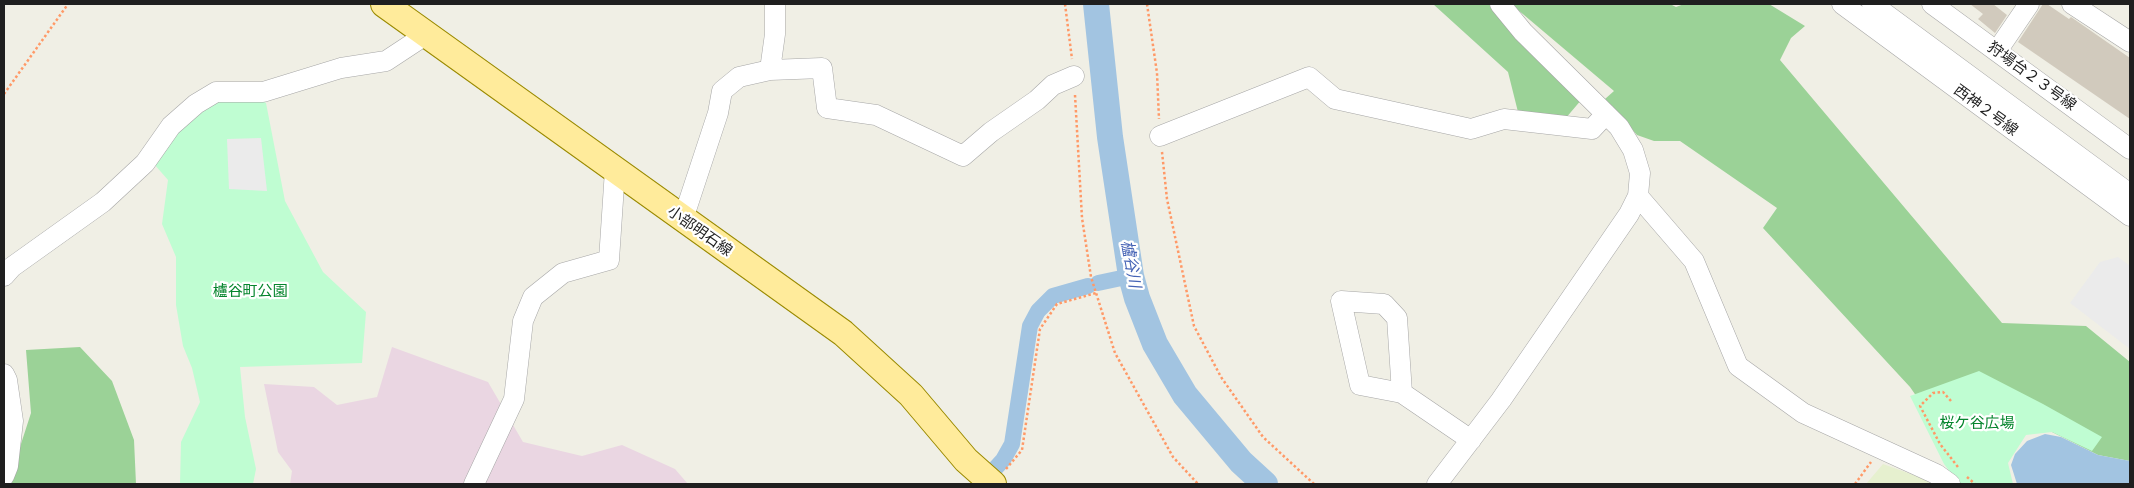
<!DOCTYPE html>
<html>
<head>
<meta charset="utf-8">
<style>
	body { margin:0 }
	#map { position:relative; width:2134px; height:488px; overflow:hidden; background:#f0efe5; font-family:Ubuntu,sans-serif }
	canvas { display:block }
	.frame { position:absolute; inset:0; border:5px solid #1f1f1f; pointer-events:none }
</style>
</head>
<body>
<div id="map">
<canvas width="2134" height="488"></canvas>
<div class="frame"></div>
</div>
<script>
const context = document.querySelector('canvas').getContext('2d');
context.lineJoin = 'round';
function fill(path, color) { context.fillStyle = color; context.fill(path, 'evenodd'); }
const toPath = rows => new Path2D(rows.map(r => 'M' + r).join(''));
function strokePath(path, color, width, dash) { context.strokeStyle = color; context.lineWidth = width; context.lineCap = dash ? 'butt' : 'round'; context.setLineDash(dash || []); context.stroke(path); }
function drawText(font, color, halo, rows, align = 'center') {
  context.font = font + ' Ubuntu,"Noto Sans JP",sans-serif'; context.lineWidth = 4.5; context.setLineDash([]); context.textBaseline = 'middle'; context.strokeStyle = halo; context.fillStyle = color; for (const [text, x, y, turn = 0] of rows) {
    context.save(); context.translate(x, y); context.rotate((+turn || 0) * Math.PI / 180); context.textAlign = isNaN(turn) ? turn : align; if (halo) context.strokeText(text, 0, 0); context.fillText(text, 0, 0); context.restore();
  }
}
const industrial = toPath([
	[392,347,488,382,523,442,582,456,622,445,675,469,688,484,290,484,292,471,278,452,264,384,314,387,337,405,377,397]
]);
const farmland = toPath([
	[1883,464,1933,482,1935,484,1866,484]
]);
const forest = toPath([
	[1433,4,1489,4,1505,25,1582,99,1565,119,1518,112,1508,72],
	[1511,4,1670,4,1676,7,1684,4,1769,4,1805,26,1791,38,1780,60,2002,323,2086,326,2130,362,2130,461,2098,455,2052,432,2025,421,1948,442,1910,387,1763,228,1777,208,1680,141,1654,141,1637,135,1605,99,1614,91],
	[80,347,112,381,134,440,136,484,8,484,31,413,26,350]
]);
const park = toPath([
	[249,94,266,103,285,201,323,272,366,312,362,363,240,367,245,417,256,469,253,484,180,484,181,442,200,402,192,368,183,346,176,305,176,257,162,224,168,180,154,164,181,128,211,99],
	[1979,371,2043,404,2102,437,2092,451,2052,432,2026,435,2008,463,2013,484,1959,484,1944,464,1910,396]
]);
const parking = toPath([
	[261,138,267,191,229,189,227,139],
	[2118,257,2130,266,2130,349,2070,303,2100,262]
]);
const water = toPath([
	[2045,434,2061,437,2098,455,2130,461,2130,484,2017,484,2011,465,2015,454,2027,441]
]);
const canal = toPath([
	[1098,283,1131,276],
	[992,472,1003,460,1012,444,1030,326,1038,311,1053,296,1088,286]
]);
const river = toPath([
	[1096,4,1110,137,1131,276,1137,298,1155,344,1185,395,1241,462,1265,484]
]);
const building = toPath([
	[1970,4,1993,4,2007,15,1995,33,1978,19,1983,14],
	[2043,4,2047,4,2069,19,2071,17,2130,58,2130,119,2018,42]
]);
const path = toPath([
	[1065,4,1072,59],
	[1147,4,1157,73,1159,119],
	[4,94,68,4],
	[1075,95,1082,218,1091,277,1115,353,1173,457,1198,484],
	[1162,152,1167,199,1194,326,1221,377,1263,437,1314,484],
	[1951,401,1943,392,1933,393,1920,406,1940,444,1958,467],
	[1006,469,1022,450,1040,329,1057,304,1096,293],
	[1967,477,1975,484],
	[1855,484,1871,462]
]);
const minor = toPath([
	[1842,4,2130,216],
	[1872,4,2130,194],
	[1932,4,2130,149],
	[2072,4,2130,42],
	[1997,51,2029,4],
	[770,70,822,68,827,108,876,115,963,156,991,132,1037,100,1053,85,1074,76],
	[1160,136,1309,77,1335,99,1471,129,1504,119,1592,129,1606,114],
	[1638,196,1694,261,1738,366,1803,413,1936,474,1950,484],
	[683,219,718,113,722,91,739,77,770,70,775,34,775,4],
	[4,276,12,267,103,202,145,163,171,126,196,104,216,92,263,92,341,68,386,61,427,34],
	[4,374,7,380,13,421,8,466,4,476],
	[1402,393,1397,318,1384,304,1341,301,1360,385,1402,393,1471,440],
	[474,484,514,399,523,321,533,297,563,273,609,260,615,170],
	[1437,484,1501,400,1629,214,1638,196,1640,173,1633,150,1619,127,1523,32,1500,4]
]);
const major = toPath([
	[384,4,843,333,911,395,966,460,993,484]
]);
const streetNames = [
	["狩場台２３号線",2032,76,36],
	["西神２号線",1986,110,36],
	["小部明石線",700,231,35]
];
const parkNames = [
	["櫨谷町公園",250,291],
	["桜ケ谷広場",1977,423]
];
const waterNames = [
	["櫨谷川",1131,264,80]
];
fill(industrial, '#ead6e2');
fill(farmland, '#e6f0cf');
fill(forest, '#9bd297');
fill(park, '#bffdd2');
fill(parking, '#ebebeb');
fill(water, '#a2c4e1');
strokePath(canal, '#a2c4e1', 16);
strokePath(river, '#a2c4e1', 26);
fill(building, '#d1cabd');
strokePath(minor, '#a6a6a6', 21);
strokePath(major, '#9a8a00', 28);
strokePath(path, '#ff9967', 2.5, [2.5, 2.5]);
strokePath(minor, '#fff', 20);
strokePath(major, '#ffeb9b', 26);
drawText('15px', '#1f1f1f', '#fff', streetNames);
drawText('15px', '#05852d', '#fff', parkNames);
drawText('italic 16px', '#4563b5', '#fff', waterNames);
</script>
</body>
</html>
